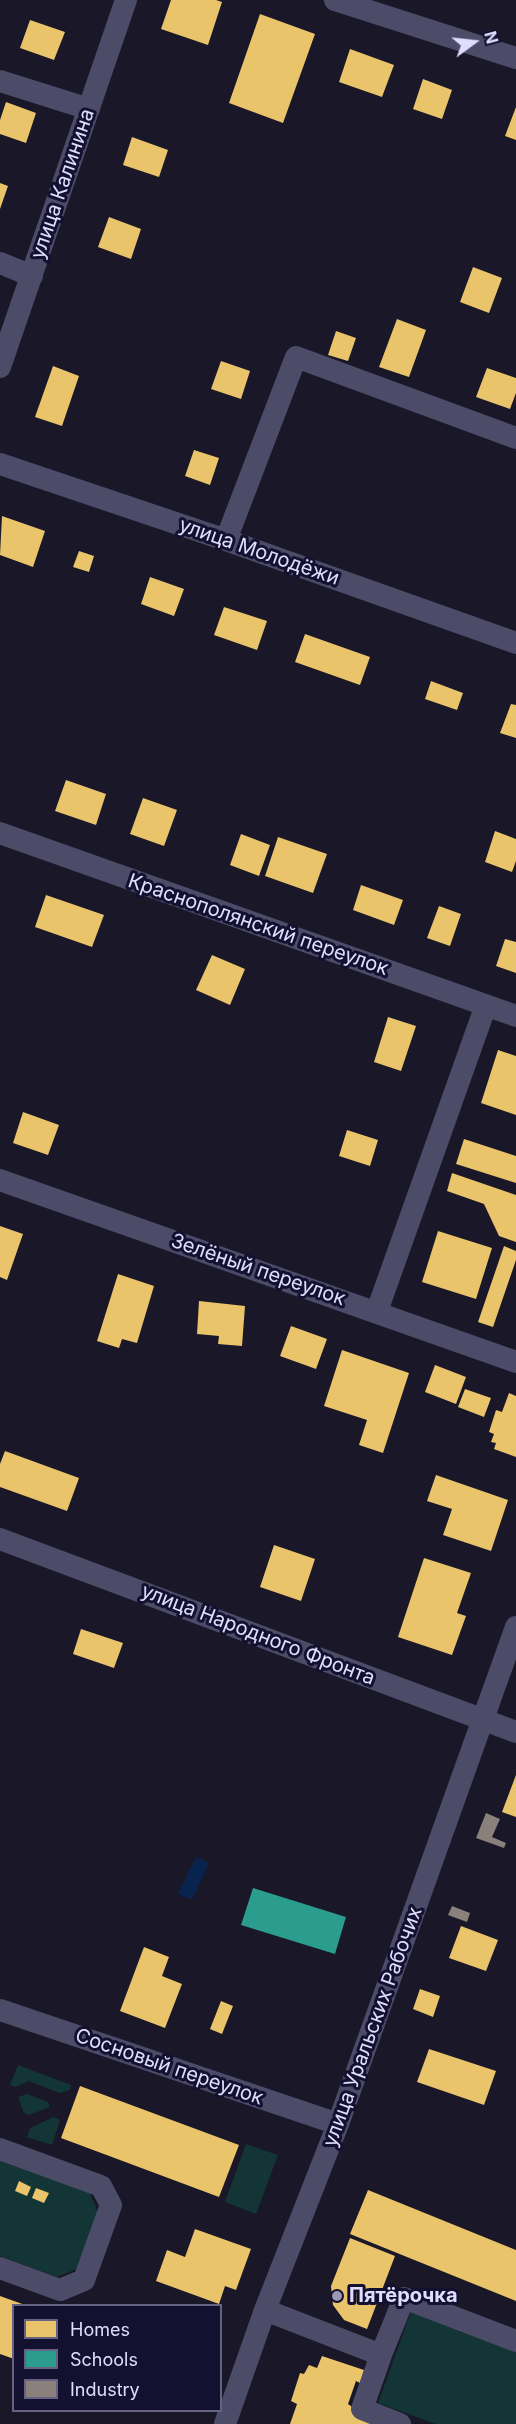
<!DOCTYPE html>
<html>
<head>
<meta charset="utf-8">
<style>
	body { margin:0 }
	#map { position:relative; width:516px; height:2424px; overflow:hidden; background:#191728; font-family:Inter,sans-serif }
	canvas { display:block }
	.legend { position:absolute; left:12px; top:2304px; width:210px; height:108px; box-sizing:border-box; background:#14102f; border:2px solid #666282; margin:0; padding:8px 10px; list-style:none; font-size:18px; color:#e0deff }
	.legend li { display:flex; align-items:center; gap:12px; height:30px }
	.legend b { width:30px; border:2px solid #666282 }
	.north { position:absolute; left:444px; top:12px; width:60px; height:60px; -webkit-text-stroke:4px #14102f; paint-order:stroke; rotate:75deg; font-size:16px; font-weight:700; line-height:24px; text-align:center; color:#e0deff }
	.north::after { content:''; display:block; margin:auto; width:21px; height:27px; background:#e0deff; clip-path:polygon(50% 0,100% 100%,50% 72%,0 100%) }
</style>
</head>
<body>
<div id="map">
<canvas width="516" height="2424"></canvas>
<ul class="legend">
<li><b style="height:16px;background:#e9c46a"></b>Homes</li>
<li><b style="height:16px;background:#2a9d8f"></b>Schools</li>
<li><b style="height:16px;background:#8a817c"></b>Industry</li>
</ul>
<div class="north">N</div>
</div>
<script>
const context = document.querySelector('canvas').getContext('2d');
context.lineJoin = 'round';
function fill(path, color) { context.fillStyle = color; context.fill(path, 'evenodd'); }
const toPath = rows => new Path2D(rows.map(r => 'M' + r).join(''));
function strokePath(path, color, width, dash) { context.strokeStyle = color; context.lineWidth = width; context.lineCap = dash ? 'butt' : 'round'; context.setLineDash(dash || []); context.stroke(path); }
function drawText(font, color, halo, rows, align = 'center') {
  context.font = font + ' Inter,sans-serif'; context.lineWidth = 6; context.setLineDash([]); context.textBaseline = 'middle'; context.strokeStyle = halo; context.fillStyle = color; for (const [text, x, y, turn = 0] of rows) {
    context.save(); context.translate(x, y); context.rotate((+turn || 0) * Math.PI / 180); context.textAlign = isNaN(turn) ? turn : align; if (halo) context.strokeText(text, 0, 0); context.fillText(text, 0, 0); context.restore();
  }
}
const green = toPath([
	[18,2065,71,2085,70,2090,59,2093,29,2081,15,2087,10,2085],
	[27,2094,48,2102,50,2107,29,2115,24,2113,18,2097],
	[54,2117,60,2120,52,2145,27,2137,30,2128],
	[246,2144,278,2155,256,2214,225,2202],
	[0,2159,89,2191,99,2214,79,2268,57,2277,0,2256],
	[411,2311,516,2350,516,2424,436,2424,378,2403]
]);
const water = toPath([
	[196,1857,209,1863,192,1900,178,1894]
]);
const homes = toPath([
	[171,0,216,0,222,2,208,45,161,29],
	[260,14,315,34,283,123,229,103],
	[30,20,65,32,54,60,20,48],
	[350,49,394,65,382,97,339,82],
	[423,79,452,90,442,119,413,109],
	[6,102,36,113,26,143,0,134,0,120],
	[516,107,516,140,505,136],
	[132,137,168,150,159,177,123,165],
	[0,183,8,186,0,209],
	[109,217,141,229,131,259,98,247],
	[473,267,502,278,489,313,460,302],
	[397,319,426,330,409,377,379,367],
	[336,331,356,338,348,361,328,355],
	[221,361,250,371,241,399,211,389],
	[53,366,79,376,62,426,35,417],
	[487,368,516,378,516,393,510,409,476,397],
	[194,450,219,458,210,485,185,476],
	[2,516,45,531,33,567,0,555],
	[79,551,94,556,89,572,73,567],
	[150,577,184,589,174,616,141,604],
	[224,607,267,621,257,650,214,635],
	[305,634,370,657,360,685,295,662],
	[431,681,463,693,457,710,425,699],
	[511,704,516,705,516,738,500,733],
	[66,780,106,794,96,825,55,811],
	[143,798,177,810,164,846,130,834],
	[495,831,516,839,516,861,512,872,485,862],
	[241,834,270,845,259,876,230,865],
	[278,837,327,854,313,893,265,876],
	[361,885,403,900,394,925,353,910],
	[46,895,104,915,92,947,35,927],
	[439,906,461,914,450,946,427,938],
	[505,939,516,942,516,973,496,966],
	[212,955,245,969,230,1005,196,990],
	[388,1017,416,1026,401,1071,374,1062],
	[498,1050,516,1056,516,1115,481,1103],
	[23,1112,59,1125,48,1155,13,1143],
	[347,1130,378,1140,370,1166,339,1156],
	[464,1139,516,1156,516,1183,456,1164],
	[452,1173,516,1195,516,1242,499,1236,484,1204,447,1191],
	[0,1226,23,1234,7,1280,0,1277],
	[438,1231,492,1248,476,1299,422,1282],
	[504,1246,516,1251,516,1260,493,1327,478,1322],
	[118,1274,154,1286,137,1343,122,1339,119,1348,97,1341],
	[199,1301,245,1306,242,1346,218,1344,219,1336,197,1334],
	[291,1326,327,1339,316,1369,280,1356],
	[342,1350,409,1373,383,1453,359,1445,367,1420,324,1406],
	[435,1365,466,1377,456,1404,425,1392],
	[465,1389,491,1398,484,1417,458,1407],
	[509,1393,516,1396,516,1457,494,1449,496,1443,491,1442,494,1434,489,1432,496,1410,502,1412],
	[5,1451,79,1478,67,1511,0,1487,0,1464],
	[436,1475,508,1500,491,1551,443,1535,452,1509,427,1501],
	[274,1545,315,1559,301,1601,260,1587],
	[424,1558,471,1573,457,1613,466,1616,452,1655,398,1637],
	[81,1629,123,1643,114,1668,73,1654],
	[516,1775,516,1817,502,1812],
	[461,1926,498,1940,486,1971,449,1958],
	[144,1947,169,1957,162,1976,182,1984,165,2028,120,2011],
	[420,1989,440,1996,433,2017,413,2009],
	[221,2001,233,2006,222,2034,210,2029],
	[429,2049,496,2071,484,2105,417,2082],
	[80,2086,239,2145,219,2197,61,2138],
	[19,2181,31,2187,27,2196,15,2191],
	[36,2188,49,2193,44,2203,32,2198],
	[368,2190,516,2250,516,2301,350,2234],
	[195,2229,251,2249,236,2290,225,2286,219,2304,156,2281,167,2250,185,2257],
	[350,2238,395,2256,367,2329,344,2320,333,2305,331,2286],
	[0,2296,25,2305,14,2306,14,2359,0,2354],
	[322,2356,364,2370,360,2383,356,2381,348,2404,377,2424,290,2424,297,2404,291,2401,300,2373,304,2374,309,2365,317,2368]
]);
const schools = toPath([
	[253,1888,346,1917,335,1954,241,1925]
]);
const industry = toPath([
	[486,1813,500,1819,492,1837,506,1843,504,1848,476,1838],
	[452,1906,470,1913,467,1922,448,1915]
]);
const minor = toPath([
	[335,0,516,58],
	[0,81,89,109],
	[0,263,32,276],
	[0,367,126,0],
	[0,464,226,540,516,643],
	[226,540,296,357,516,438],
	[0,833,516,1016],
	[0,1180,516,1362],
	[377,1311,486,1005],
	[0,1539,516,1732],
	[0,2010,338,2124],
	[0,2149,101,2186,111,2205,84,2280,60,2290,0,2268],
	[265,2310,381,2355,404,2298,516,2341],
	[381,2355,362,2409,400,2424],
	[225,2424,265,2310,338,2124,516,1627]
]);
const markers = [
	[337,2296,6,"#9a98b4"]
];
const streetNames = [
	["улица Калинина",63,184,-71],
	["улица Молодёжи",259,552,19],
	["Краснополянский переулок",258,925,19],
	["Зелёный переулок",258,1270,19],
	["улица Народного Фронта",258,1635,21],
	["улица Уральских Рабочих",373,2027,-70],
	["Сосновый переулок",169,2067,19]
];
const poiNames = [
	["Пятёрочка",349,2296]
];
fill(green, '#133535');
fill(water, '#08244e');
fill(homes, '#e9c46a');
fill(schools, '#2a9d8f');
fill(industry, '#8a817c');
strokePath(minor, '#4c4c69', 22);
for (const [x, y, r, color] of markers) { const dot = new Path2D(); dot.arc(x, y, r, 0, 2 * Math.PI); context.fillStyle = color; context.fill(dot); strokePath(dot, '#14102f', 2); }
drawText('20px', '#e0deff', '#14102f', streetNames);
drawText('bold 20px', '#e0deff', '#14102f', poiNames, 'left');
</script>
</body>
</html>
